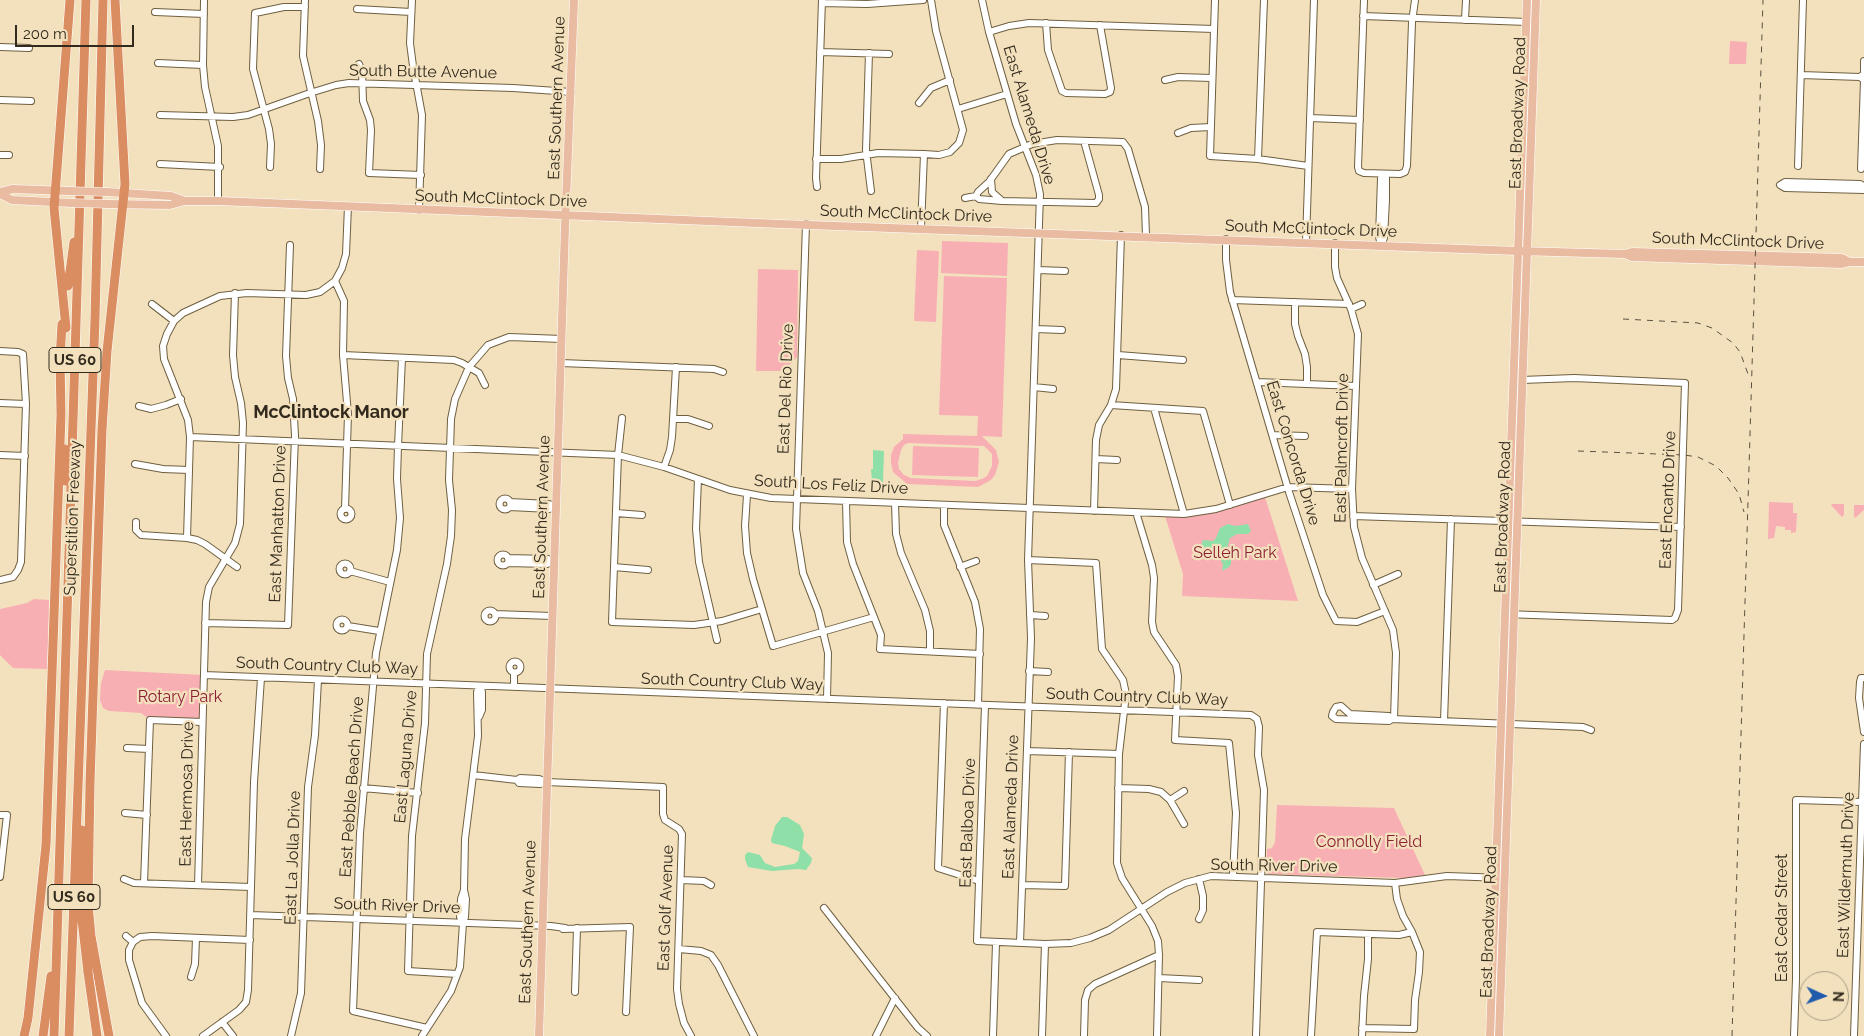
<!DOCTYPE html>
<html>
<head>
<meta charset="utf-8">
<style>
	body { margin:0 }
	#map { position:relative; width:1864px; height:1036px; overflow:hidden; background:#f3e1be; font-family:Raleway,sans-serif }
	canvas { display:block }
	.north { position:absolute; left:1799px; top:971px; width:50px; height:50px; box-sizing:border-box; background:#f3e1be; border:1px solid #a5987e; border-radius:50%; rotate:92deg; font-size:14px; font-weight:700; line-height:20px; text-align:center; color:#312a1d }
	.north::after { content:''; display:block; margin:auto; width:18px; height:22px; background:#205aab; clip-path:polygon(50% 0,100% 100%,50% 72%,0 100%) }
	.scale { position:absolute; left:15px; top:25px; width:119px; height:22px; box-sizing:border-box; border:2px solid #312a1d; border-top:0; padding-left:6px; font-size:15px; line-height:18px; white-space:nowrap; color:#312a1d; -webkit-text-stroke:4px #f3e1be; paint-order:stroke }
</style>
</head>
<body>
<div id="map">
<canvas width="1864" height="1036"></canvas>
<div class="north">N</div>
<div class="scale">200 m</div>
</div>
<script>
const context = document.querySelector('canvas').getContext('2d');
context.lineJoin = 'round';
function fill(path, color) { context.fillStyle = color; context.fill(path, 'evenodd'); }
const toPath = rows => new Path2D(rows.map(r => 'M' + r).join(''));
function strokePath(path, color, width, dash) { context.strokeStyle = color; context.lineWidth = width; context.lineCap = dash ? 'butt' : 'round'; context.setLineDash(dash || []); context.stroke(path); }
function drawText(font, color, halo, rows, align = 'center') {
  context.font = font + ' Raleway,sans-serif'; context.lineWidth = 4.5; context.setLineDash([]); context.textBaseline = 'middle'; context.strokeStyle = halo; context.fillStyle = color; for (const [text, x, y, turn = 0] of rows) {
    context.save(); context.translate(x, y); context.rotate((+turn || 0) * Math.PI / 180); context.textAlign = isNaN(turn) ? turn : align; if (halo) context.strokeText(text, 0, 0); context.fillText(text, 0, 0); context.restore();
  }
}
const green = toPath([
	[1730,41,1747,42,1746,64,1729,64],
	[942,241,1008,243,1007,276,941,273],
	[917,250,939,251,936,322,914,321],
	[758,269,798,270,797,357,784,371,756,371],
	[944,276,1007,278,1002,437,982,436,996,450,999,462,995,475,991,480,978,487,907,484,893,472,891,463,891,455,894,447,903,439,903,434,977,436,978,416,939,415],
	[908,443,984,446,992,454,992,466,987,476,982,479,975,481,911,478,904,475,899,469,898,463,901,450,904,445],
	[913,446,979,448,978,477,912,475],
	[1265,497,1298,601,1182,596,1183,574,1165,516],
	[1769,502,1793,503,1793,513,1797,513,1796,532,1791,533,1791,530,1785,530,1785,527,1776,526,1774,538,1768,539],
	[1832,504,1844,504,1844,515,1842,517,1831,505],
	[1854,505,1864,505,1864,510,1855,518,1854,516],
	[34,599,49,600,47,669,13,668,0,655,0,609,27,603],
	[105,670,204,675,202,722,178,721,152,717,149,719,141,713,109,711,103,708,100,700,101,683],
	[1277,805,1394,808,1425,875,1406,878,1268,874,1266,872,1267,849,1272,848,1275,842]
]);
const water = toPath([
	[873,450,884,451,883,482,872,482,871,469,873,469],
	[1228,524,1235,526,1248,524,1251,531,1248,534,1237,534,1230,538,1227,548,1231,559,1231,564,1229,567,1222,571,1223,564,1218,555,1205,555,1200,550,1203,540,1213,541,1216,538,1220,528],
	[782,817,787,817,800,825,804,834,802,848,812,858,811,863,806,870,798,869,772,871,748,867,745,859,745,855,748,852,760,855,765,863,775,867,794,864,798,861,800,852,785,846,772,843,771,840,775,826]
]);
const minor = toPath([
	[204,0,203,65,205,87,218,146,218,201],
	[305,0,303,56,318,121,321,145,320,169],
	[412,0,410,43,413,66,422,115,419,210],
	[982,0,989,32,1016,124,1036,175,1040,194,1028,560,1031,638,1020,943],
	[1215,0,1210,156,1258,159,1308,166],
	[1364,0,1358,167,1359,171,1364,173,1400,174,1405,172,1407,166,1412,22,1415,0],
	[822,3,867,4,923,0],
	[357,9,411,12],
	[155,12,204,14],
	[1363,16,1527,22],
	[1465,20,1466,0],
	[1046,23,1048,50,1062,91,1066,93,1105,94,1110,92,1111,88,1100,25],
	[989,32,1009,26,1029,23,1214,29],
	[0,47,29,48],
	[820,52,889,54],
	[869,53,866,150,871,191],
	[158,63,203,65],
	[359,64,362,71,363,101,370,120,371,130,369,173,421,175],
	[1864,74,1864,61],
	[1801,75,1860,77],
	[1165,80,1178,77,1212,78],
	[0,100,31,101],
	[919,103,931,88,950,80],
	[958,109,1007,94],
	[160,115,233,117,248,115,310,93,336,85,349,83,513,88,571,92],
	[1310,118,1360,120],
	[1178,133,1191,128,1210,127],
	[0,155,9,155],
	[816,159,841,159,878,153,924,154],
	[1258,159,1264,0],
	[160,164,220,167],
	[1798,166,1803,0],
	[270,167,271,144,269,129,253,69,255,13,284,7,305,7],
	[1861,169,1864,80,1860,77,1864,74],
	[1384,174,1386,178,1386,200,1384,238,1381,245,1379,237,1381,178,1384,174],
	[991,179,992,192,1001,200],
	[1864,186,1860,184,1785,182,1780,185,1785,188,1864,190],
	[817,187,816,178,822,0],
	[976,196,978,192,989,182,1009,154,1032,144,1057,140,1123,142,1128,149,1145,207,1146,236],
	[965,198,976,196,979,199,1002,201,1096,203,1099,199,1099,195,1084,141],
	[806,224,796,529,803,573,818,611,828,653,827,699],
	[921,228,924,154,939,155,950,152,959,143,963,130,936,31,931,0],
	[1226,239,1226,260,1230,292,1289,492,1323,595,1336,621,1357,622,1385,611],
	[1306,242,1314,0],
	[1335,243,1335,267,1337,278,1351,309,1358,334,1352,489,1354,527,1362,558,1393,630,1396,653,1394,719],
	[1038,270,1065,271],
	[1232,300,1349,304],
	[1295,302,1295,324,1298,336,1305,354,1307,367,1307,384],
	[152,304,174,321],
	[1351,309,1362,304],
	[1036,329,1062,330],
	[0,351,18,352,23,354,26,404,21,562,18,570,13,577,0,580],
	[343,355,454,360,462,363,479,373,485,385],
	[1118,355,1183,360],
	[402,358,398,446,397,479,400,518,397,550,376,653,360,833,353,1011,427,1028],
	[561,363,714,369,723,372],
	[1257,382,1356,386],
	[1034,387,1053,389],
	[0,403,26,404],
	[1111,405,1203,411,1230,505],
	[139,406,151,409,166,405,181,399],
	[1154,408,1184,514],
	[622,418,618,455,612,622,694,625,722,621,762,609],
	[674,419,688,419,709,426],
	[1273,435,1305,436],
	[190,437,618,455,664,467,730,490,771,498,1184,514,1216,509,1288,487,1352,489],
	[0,455,25,456],
	[1096,459,1117,460],
	[135,464,163,469,189,470],
	[664,467,670,450,672,437,676,367],
	[698,479,696,529,699,562,717,640],
	[747,495,745,526,747,553,753,579,773,646,874,617],
	'499.5 504a5.5 5.5 0 1 1 11 0a5.5 5.5 0 1 1-11 0Z',
	[510,502,549,504,555,506],
	[846,502,847,542,853,564,881,635,880,649,980,654],
	[895,503,896,534,901,553,925,610,930,631,930,651],
	[944,505,944,525,975,602,980,629,978,705],
	[510,507,549,509,556,507],
	'340.5 514a5.5 5.5 0 1 1 11 0a5.5 5.5 0 1 1-11 0Z',
	[345,509,348,414,343,355,344,301,335,281,342,268,346,254,348,206],
	[1094,511,1096,440,1099,425,1111,405,1116,389,1121,235],
	[1136,512,1152,565,1154,578,1152,622,1154,632,1176,665,1178,676,1175,740,1229,743,1236,813,1233,876],
	[616,513,642,515],
	[1353,516,1681,527],
	[136,522,136,530,141,535,187,538,197,540,205,544,237,567],
	[187,538,190,437,188,420,164,359,163,346,167,334,174,321,183,313,220,296,247,293,306,295,320,292,335,281],
	'497.5 560a5.5 5.5 0 1 1 11 0a5.5 5.5 0 1 1-11 0Z',
	[508,558,548,559,554,561],
	[1028,560,1096,563,1102,649,1123,680,1126,694,1119,754,1117,863,1122,878,1152,926,1158,941,1159,955,1157,1036],
	[508,563,547,564,554,561],
	'339.5 569a5.5 5.5 0 1 1 11 0a5.5 5.5 0 1 1-11 0Z',
	[614,567,648,570],
	[960,567,976,561],
	[350,571,390,582],
	[1373,585,1398,574],
	'484.5 616a5.5 5.5 0 1 1 11 0a5.5 5.5 0 1 1-11 0Z',
	[495,614,552,616],
	[1505,614,1672,620,1675,618,1678,610,1685,383,1574,378,1522,380],
	[1030,615,1045,616],
	'336.5 625a5.5 5.5 0 1 1 11 0a5.5 5.5 0 1 1-11 0Z',
	[205,623,288,625,295,436,293,399,288,378,286,356,290,245],
	[348,626,379,631],
	'509.5 667a5.5 5.5 0 1 1 11 0a5.5 5.5 0 1 1-11 0Z',
	[1029,671,1048,672],
	[204,675,1251,715,1257,719,1259,727,1258,755,1264,790,1256,1036],
	[1864,678,1861,678,1860,682,1859,698,1864,732],
	[514,687,514,673],
	[944,703,938,868,979,881],
	[985,705,977,941,1045,944,1071,943,1090,938,1109,930,1167,892,1185,883,1211,876,1395,883,1447,876,1504,878],
	[479,717,482,710,482,692,480,686],
	[1392,719,1389,721,1336,719,1332,716,1333,712,1336,707,1341,706,1350,714,1389,716,1392,719,1583,727,1591,730],
	[1444,721,1451,519],
	[127,748,149,749],
	[1027,751,1119,754],
	[473,775,517,780,519,783,540,784,547,782,663,787,663,814,665,820,679,829,682,834,677,989,679,1004,684,1023,691,1036],
	[517,780,520,778,539,779,547,782],
	[363,788,418,793],
	[1118,788,1149,789,1161,792,1170,800,1184,824],
	[1170,800,1184,791],
	[125,813,147,815],
	[0,815,7,815,0,877],
	[124,879,134,883,251,887],
	[681,880,704,881,711,885],
	[144,883,150,720,202,722],
	[198,885,206,602,209,587,235,543,240,524,243,423,241,403,235,377,233,355,235,293],
	[1022,885,1065,886,1069,752],
	[824,908,918,1028,927,1036],
	[251,915,551,926,565,928],
	[1199,919,1203,910,1203,896,1199,879],
	[463,923,465,917,466,899,464,890],
	[563,929,630,927,626,1012],
	[126,936,133,942],
	[679,949,701,951,711,955,718,965,754,1036],
	[457,974,408,971,412,836,425,723,427,654,447,564,451,536,452,510,449,480,451,419,455,399,469,367,488,345,509,337,562,339],
	[191,977,195,964,196,938],
	[1159,978,1199,980],
	[575,992,577,928],
	[222,1022,233,1036],
	[1362,1028,1414,1029,1415,1000,1419,972,1420,952,1412,932,1403,916,1397,899,1395,883],
	[166,1036,142,1003,129,960,129,950,133,942,140,937,152,936,250,940],
	[203,1036,239,1010,246,1002,248,990,254,782,261,678],
	[291,1036,301,993,308,787,315,735,318,680],
	[422,1036,451,991,460,967,463,923,460,917,461,899,464,890,465,839,478,736,477,692,480,686],
	[876,1036,895,998],
	[993,1036,996,943],
	[1042,1036,1045,944],
	[1084,1036,1085,1000,1088,990,1095,984,1159,955],
	[1311,1036,1317,932,1399,935,1412,932],
	[1362,1036,1364,996,1368,959,1368,934],
	[1794,1036,1796,979,1796,800,1862,802],
	[1854,1036,1864,744]
]);
const major = toPath([
	[0,192,13,189,69,191],
	[107,192,171,196,185,201],
	[0,194,12,200,72,203],
	[109,204,170,205,185,201,218,201,781,224,1518,251,1625,254,1632,252,1842,258,1849,262],
	[1625,254,1632,257,1721,260,1842,264,1849,262,1864,262],
	[539,1036,565,227,574,0],
	[1490,1036,1527,0],
	[1499,1036,1536,0]
]);
const highway = toPath([
	[68,286,74,242],
	[66,328,54,208,70,0],
	[65,449,65,481],
	[82,830,82,920,88,972],
	[24,1036,28,1018,46,845,61,415,60,359,62,324],
	[43,1036,51,976],
	[54,1036,86,0],
	[69,1036,95,319,103,0],
	[109,1036,91,936,88,905,90,783,102,430,107,351,125,184,115,0]
]);
const rail = toPath([
	[1623,319,1698,323,1712,328,1733,343,1740,352,1748,374],
	[1578,451,1684,455,1698,457,1716,466,1728,478,1739,494,1744,512],
	[1732,1036,1763,0]
]);
const majorBridge = toPath([
	[69,191,107,192],
	[72,203,109,204]
]);
const highwayBridge = toPath([
	[88,972,97,1036]
]);
const shields = [
	[75,360,52],
	[74,897,52]
];
const shieldNames = [
	["US 60",75,360],
	["US 60",74,897]
];
const streetNames = [
	["South Butte Avenue",423,72,1],
	["East Southern Avenue",557,98,-88],
	["East Broadway Road",1518,113,-88],
	["East Alameda Drive",1029,115,73],
	["South McClintock Drive",501,199,2],
	["South McClintock Drive",906,214,2],
	["South McClintock Drive",1311,229,2],
	["South McClintock Drive",1738,241,2],
	["East Del Rio Drive",786,389,-88],
	["East Palmcroft Drive",1342,448,-89],
	["East Concorda Drive",1293,453,73],
	["South Los Feliz Drive",831,485,3],
	["East Encanto Drive",1668,500,-88],
	["East Southern Avenue",542,517,-88],
	["East Broadway Road",1503,517,-88],
	["Superstition Freeway",73,518,-88],
	["East Manhatton Drive",278,524,-88],
	["South Country Club Way",327,666,2],
	["South Country Club Way",732,682,2],
	["South Country Club Way",1137,697,2],
	["East Laguna Drive",406,757,-85],
	["East Pebble Beach Drive",352,787,-86],
	["East Hermosa Drive",187,794,-89],
	["East Alameda Drive",1011,807,-88],
	["East Balboa Drive",968,823,-88],
	["East La Jolla Drive",293,858,-88],
	["South River Drive",1274,866,1],
	["East Wildermuth Drive",1846,875,-88],
	["South River Drive",397,906,2],
	["East Golf Avenue",666,908,-88],
	["East Cedar Street",1782,918,-90],
	["East Southern Avenue",528,922,-88],
	["East Broadway Road",1489,922,-88]
];
const parkNames = [
	["Selleh Park",1235,553],
	["Rotary Park",180,697],
	["Connolly Field",1369,842]
];
const neighbourhoodNames = [
	["McClintock Manor",331,413]
];
fill(green, '#f8afb4');
fill(water, '#8ee0a8');
strokePath(minor, '#6f6041', 8);
strokePath(major, '#fff', 9);
strokePath(highway, '#fff', 10);
strokePath(minor, '#fff', 6);
strokePath(major, '#e9bba1', 8);
strokePath(highway, '#db8d62', 9);
strokePath(rail, '#5a513f', 1, [6, 6]);
strokePath(majorBridge, '#fff', 9, []);
strokePath(highwayBridge, '#fff', 10, []);
strokePath(majorBridge, '#e9bba1', 8);
strokePath(highwayBridge, '#db8d62', 9);
for (const [x, y, w] of shields) { const box = new Path2D(); box.roundRect(x - w / 2, y - 12.5, w, 25, 4); context.fillStyle = '#f3e1be'; context.fill(box); strokePath(box, '#312a1d', 1); }
drawText('bold 15px', '#312a1d', null, shieldNames);
drawText('16px', '#312a1d', '#f3e1be', streetNames);
drawText('16px', '#8a1f34', '#f3e1be', parkNames);
drawText('bold 18px', '#312a1d', '#f3e1be', neighbourhoodNames);
</script>
</body>
</html>
